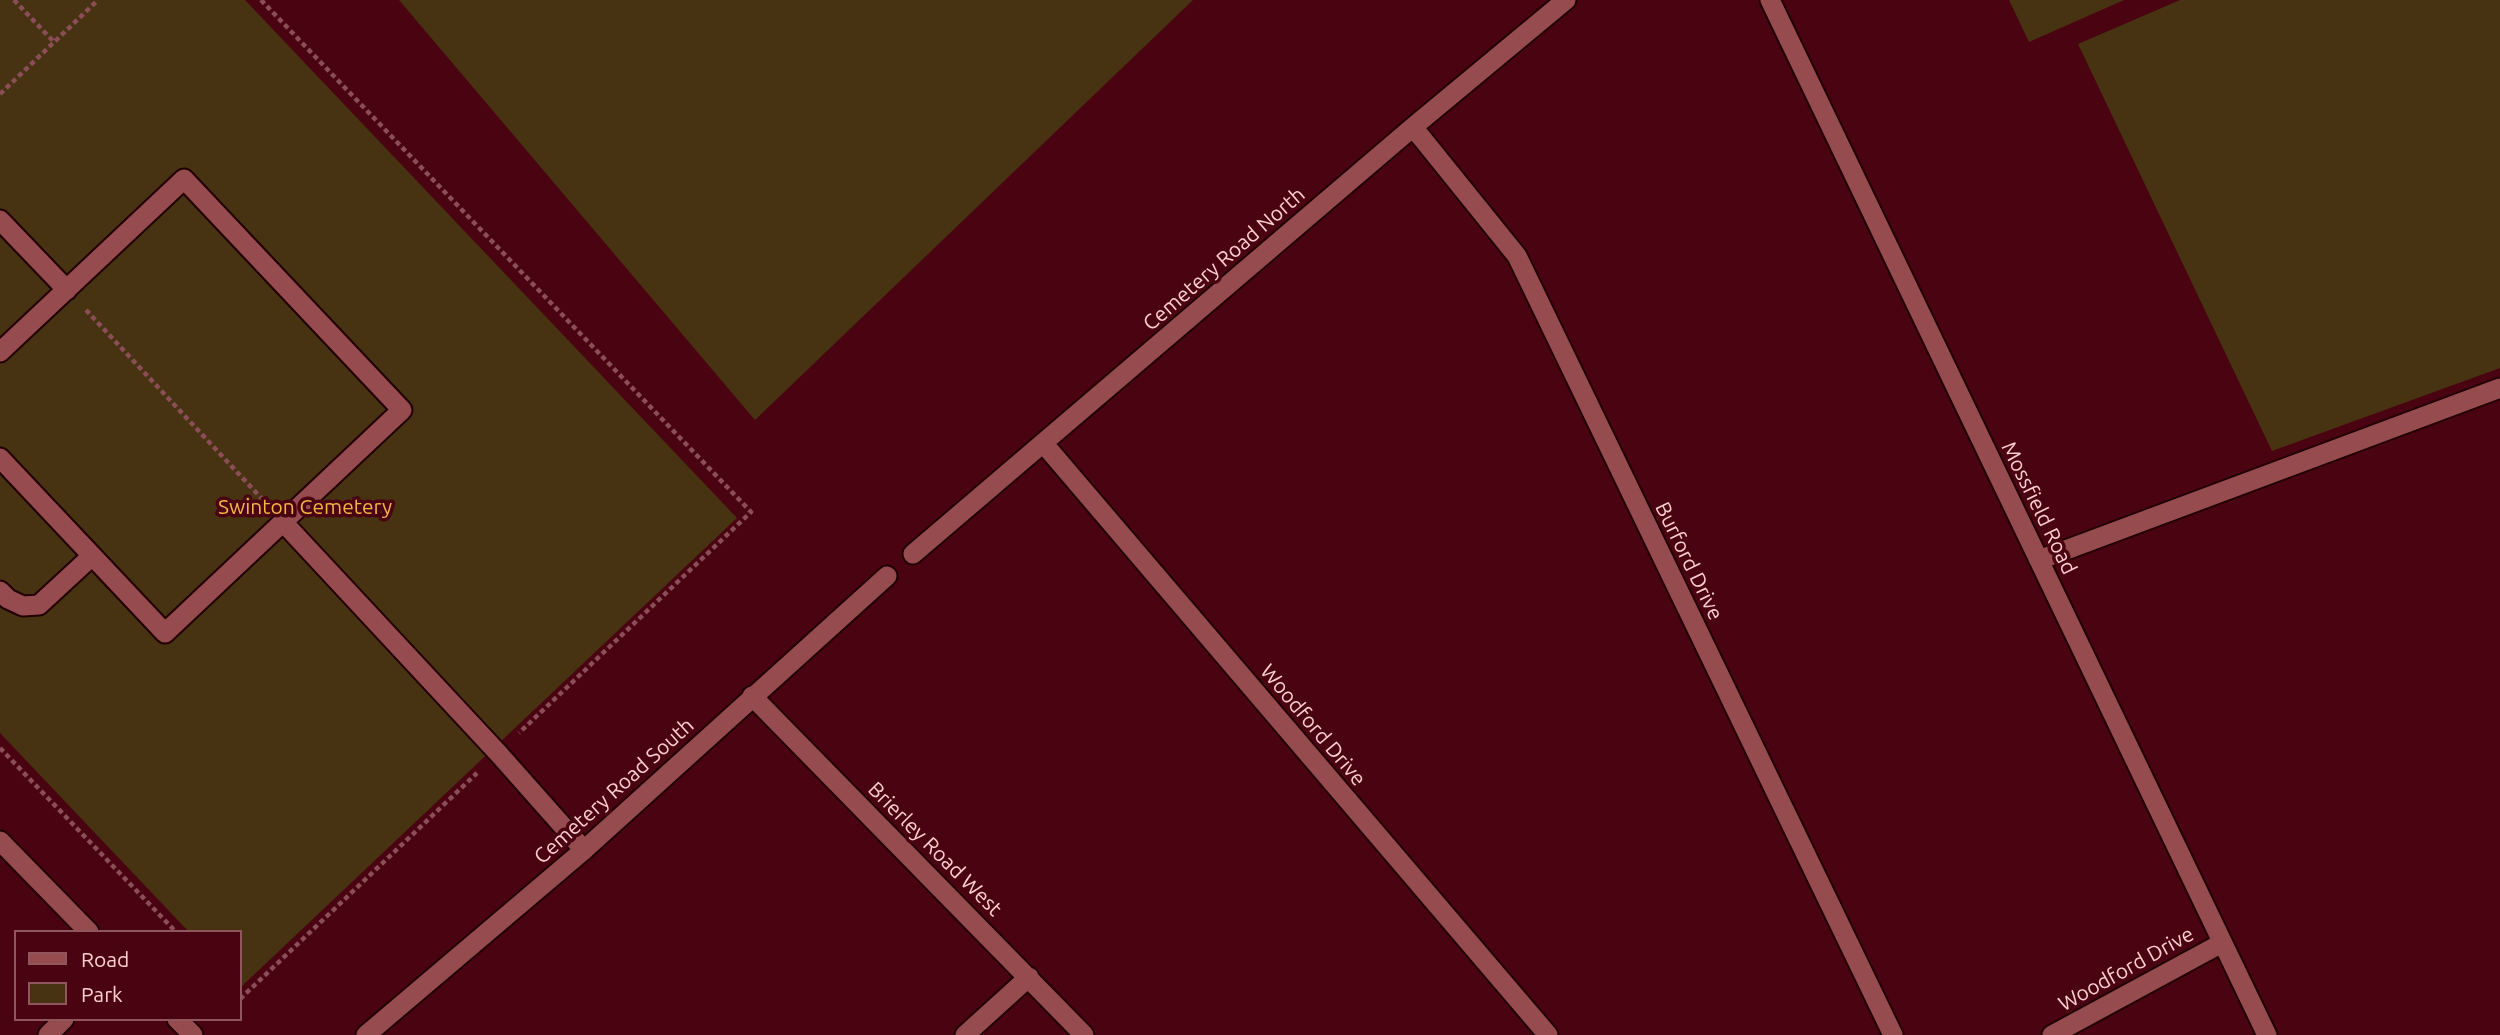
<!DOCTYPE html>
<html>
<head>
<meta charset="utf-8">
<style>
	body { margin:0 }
	#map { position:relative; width:2500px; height:1035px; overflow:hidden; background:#4a0311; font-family:Ubuntu,sans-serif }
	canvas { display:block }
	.legend { position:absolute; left:14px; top:930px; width:228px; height:91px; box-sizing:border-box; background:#4a0311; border:2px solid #91555d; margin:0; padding:9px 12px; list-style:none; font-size:21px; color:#fccfcf }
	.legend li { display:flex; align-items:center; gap:14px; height:35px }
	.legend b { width:35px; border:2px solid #91555d }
</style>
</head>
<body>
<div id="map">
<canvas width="2500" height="1035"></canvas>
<ul class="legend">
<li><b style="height:9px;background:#964b4f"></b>Road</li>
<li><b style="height:19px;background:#473312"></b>Park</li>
</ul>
</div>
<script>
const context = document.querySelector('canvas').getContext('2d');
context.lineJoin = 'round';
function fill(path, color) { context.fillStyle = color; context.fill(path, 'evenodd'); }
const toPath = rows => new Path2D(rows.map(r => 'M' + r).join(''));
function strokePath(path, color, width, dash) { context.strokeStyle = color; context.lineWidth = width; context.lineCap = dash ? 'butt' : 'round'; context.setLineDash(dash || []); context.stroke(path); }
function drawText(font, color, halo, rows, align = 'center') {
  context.font = font + ' Ubuntu,sans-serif'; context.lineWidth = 7; context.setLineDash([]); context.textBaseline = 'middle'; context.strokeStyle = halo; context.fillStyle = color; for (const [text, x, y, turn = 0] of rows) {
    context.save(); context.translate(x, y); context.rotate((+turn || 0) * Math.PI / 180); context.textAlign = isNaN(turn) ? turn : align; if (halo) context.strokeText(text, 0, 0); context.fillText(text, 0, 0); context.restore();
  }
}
const green = toPath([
	[0,0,245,0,737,518,241,987,240,932,189,932,0,733],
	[399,0,1193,0,755,420],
	[2009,0,2124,0,2029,42],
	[2180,0,2500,0,2500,368,2272,451,2078,44]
]);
const path = toPath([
	[14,0,54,42],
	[261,0,751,512,519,733],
	[0,94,98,0],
	[86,310,264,501],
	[0,748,176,932],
	[240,999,477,773]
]);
const service = toPath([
	[0,220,67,290],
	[0,352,184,179,402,410,165,633,0,458],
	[283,522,498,753,584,850],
	[2039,560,2500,388],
	[0,591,8,599,23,606,39,605,92,556],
	[48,1035,64,1019]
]);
const minor = toPath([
	[1770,0,2267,1035],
	[1413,127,1517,256,1893,1035],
	[1044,444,1548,1035],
	[913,554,1413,127,1566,0],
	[752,696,1084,1035],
	[0,841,89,932],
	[177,1019,193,1035],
	[366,1035,584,850,887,576],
	[965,1035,1029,977],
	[2052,1035,2222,943]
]);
const streetNames = [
	["Cemetery Road North",1224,259,-41],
	["Mossfield Road",2039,508,64],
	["Burford Drive",1689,561,64],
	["Woodford Drive",1313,725,50],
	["Cemetery Road South",614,791,-42],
	["Brierley Road West",935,849,45],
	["Woodford Drive",2126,969,-29]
];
const parkNames = [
	["Swinton Cemetery",305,507]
];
fill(green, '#473312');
strokePath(service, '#220105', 23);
strokePath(minor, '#220105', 23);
strokePath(path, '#8b4e57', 4.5, [5, 3.5]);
strokePath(service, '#964b4f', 19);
strokePath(minor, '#964b4f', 19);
drawText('21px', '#fccfcf', '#4a0311', streetNames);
drawText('21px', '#f4b546', '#4a0311', parkNames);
</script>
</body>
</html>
